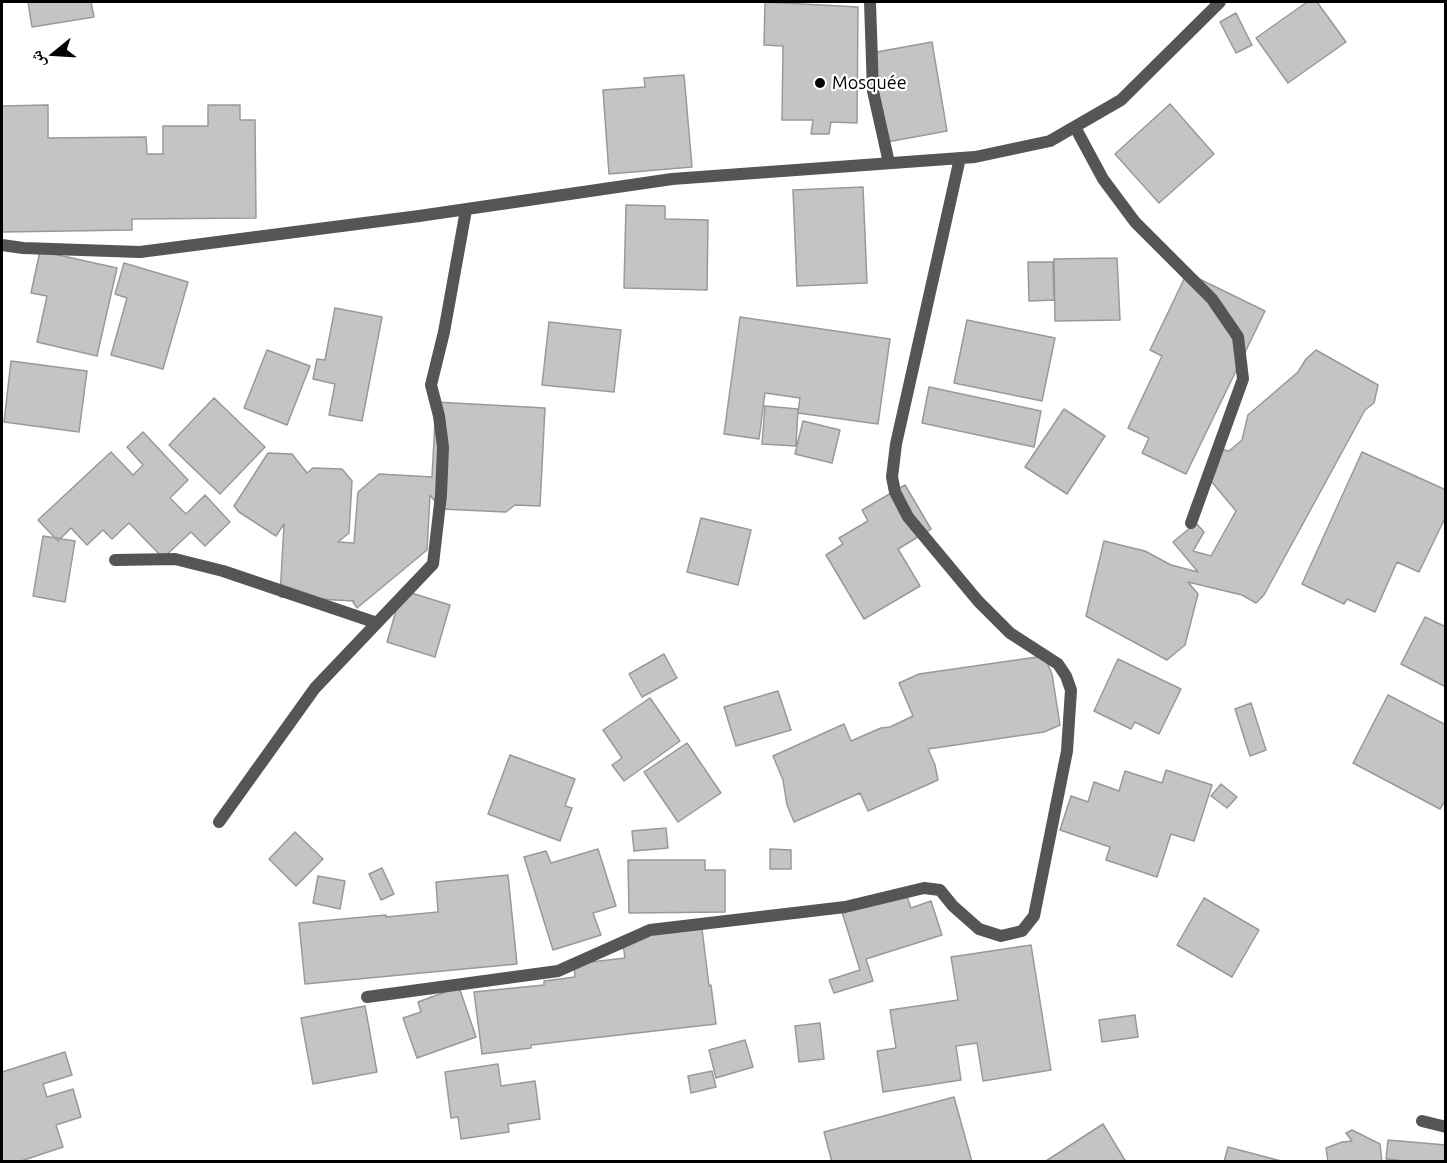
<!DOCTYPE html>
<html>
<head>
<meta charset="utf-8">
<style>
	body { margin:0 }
	#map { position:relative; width:1447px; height:1163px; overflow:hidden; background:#fff; font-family:Ubuntu,"Noto Naskh Arabic",sans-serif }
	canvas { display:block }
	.frame { position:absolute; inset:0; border:3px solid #000; pointer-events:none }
	.north { position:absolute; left:24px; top:24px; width:60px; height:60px; -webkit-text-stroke:4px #fff; paint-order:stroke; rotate:252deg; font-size:16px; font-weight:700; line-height:24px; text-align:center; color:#000 }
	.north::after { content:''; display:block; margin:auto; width:21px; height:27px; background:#000; clip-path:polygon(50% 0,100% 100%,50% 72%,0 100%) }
</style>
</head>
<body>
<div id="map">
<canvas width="1447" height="1163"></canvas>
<div class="frame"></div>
<div class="north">ش</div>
</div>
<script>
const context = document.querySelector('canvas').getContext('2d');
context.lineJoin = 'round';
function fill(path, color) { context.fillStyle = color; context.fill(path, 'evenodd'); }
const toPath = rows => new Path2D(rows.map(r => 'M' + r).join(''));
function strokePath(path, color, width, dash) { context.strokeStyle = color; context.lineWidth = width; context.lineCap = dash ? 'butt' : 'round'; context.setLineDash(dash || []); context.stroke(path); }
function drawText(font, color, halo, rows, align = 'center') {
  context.font = font + ' Ubuntu,sans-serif'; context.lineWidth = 4.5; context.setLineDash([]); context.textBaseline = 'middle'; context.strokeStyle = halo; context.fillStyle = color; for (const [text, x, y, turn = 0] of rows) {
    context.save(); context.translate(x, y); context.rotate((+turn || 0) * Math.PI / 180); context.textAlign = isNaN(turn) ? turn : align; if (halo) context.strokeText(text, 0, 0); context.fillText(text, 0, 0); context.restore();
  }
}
const building = toPath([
	[28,2,91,2,94,17,32,27,28,2],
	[765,2,858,7,857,123,831,122,829,134,811,134,813,120,782,120,783,46,764,45,765,2],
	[1307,2,1317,2,1346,42,1288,83,1256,38,1307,2],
	[1236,13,1252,45,1236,53,1220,22,1236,13],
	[932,42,947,131,887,142,871,53,932,42],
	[684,75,692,167,609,174,603,90,645,87,644,78,684,75],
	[1170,104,1214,154,1159,203,1115,154,1170,104],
	[48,105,48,138,146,137,147,154,163,154,163,126,208,126,208,105,240,105,240,120,255,120,256,218,132,219,132,230,2,232,2,106,48,105],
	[863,187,867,283,797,286,793,190,863,187],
	[626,205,665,206,665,219,708,220,707,290,624,288,626,205],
	[40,251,117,268,97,356,37,342,47,296,31,293,40,251],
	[1117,258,1120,320,1055,321,1054,259,1117,258],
	[1028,262,1053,262,1054,300,1029,301,1028,262],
	[124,263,188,282,163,369,111,355,127,298,115,294,124,263],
	[1187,273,1265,311,1186,474,1142,453,1149,438,1128,428,1162,356,1150,350,1187,273],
	[335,308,382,317,362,421,329,415,335,384,313,379,317,359,325,360,335,308],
	[740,317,890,339,878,424,798,413,800,398,765,393,759,439,724,434,740,317],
	[967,320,1055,338,1042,401,954,383,967,320],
	[549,322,621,330,614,392,542,385,549,322],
	[267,350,310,366,287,425,244,408,267,350],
	[1316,350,1378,385,1374,403,1365,410,1264,595,1256,603,1242,595,1188,582,1198,594,1185,645,1167,660,1086,616,1104,541,1145,551,1171,565,1198,572,1173,542,1196,523,1204,532,1193,551,1211,556,1236,511,1206,475,1220,449,1229,451,1242,440,1248,415,1298,372,1306,359,1316,350],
	[11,361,87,371,79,432,4,422,11,361],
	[929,387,1041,411,1034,447,922,423,929,387],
	[214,398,265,447,220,494,169,445,214,398],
	[436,402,545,408,540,506,515,505,506,512,441,509,430,495,427,550,357,608,353,602,354,601,280,597,284,524,276,536,239,512,234,506,268,453,292,454,307,473,313,468,342,469,352,481,349,533,338,542,354,543,358,492,379,474,432,477,436,402],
	[765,406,798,409,796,446,762,444,765,406],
	[1064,409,1105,436,1067,494,1025,467,1064,409],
	[803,421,840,430,832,463,795,454,803,421],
	[143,432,188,480,170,498,186,514,205,495,230,522,205,546,191,532,163,558,129,523,112,539,103,530,87,545,71,528,58,541,38,520,111,452,133,475,143,465,127,447,143,432],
	[1362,452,1446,490,1446,516,1419,572,1397,562,1375,612,1347,599,1344,604,1302,584,1362,452],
	[905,485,931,529,898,549,920,586,864,619,826,555,843,544,839,538,868,521,862,510,905,485],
	[701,518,751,530,738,585,687,572,701,518],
	[43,536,75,541,65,602,33,596,43,536],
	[402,590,450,605,435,657,387,642,402,590],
	[1425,617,1446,627,1446,687,1401,664,1425,617],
	[664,654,677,678,642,697,629,674,664,654],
	[1044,656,1052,674,1060,725,1044,732,928,749,935,765,938,780,868,811,860,793,794,822,787,805,783,780,773,756,844,724,851,741,881,728,890,727,913,716,899,683,919,674,1044,656],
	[1118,659,1181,689,1159,734,1135,722,1131,729,1094,711,1118,659],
	[778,691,791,730,736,746,724,707,778,691],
	[1388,695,1446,725,1446,799,1440,809,1353,763,1388,695],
	[650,698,680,741,624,781,612,765,622,758,603,730,650,698],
	[1251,703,1266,750,1250,756,1235,709,1251,703],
	[687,743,721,793,678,822,644,772,687,743],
	[510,755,575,779,565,806,572,808,560,841,488,814,510,755],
	[1166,770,1212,785,1194,841,1171,834,1157,877,1106,860,1110,847,1060,830,1071,796,1088,802,1094,782,1119,791,1125,771,1162,783,1166,770],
	[1221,784,1237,797,1227,808,1211,796,1221,784],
	[666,828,668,848,634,851,632,831,666,828],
	[295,832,323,859,296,886,269,859,295,832],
	[598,849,616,906,593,913,601,935,553,950,524,857,546,851,551,863,598,849],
	[770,849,791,850,791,869,770,869,770,849],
	[628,860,705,860,705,870,725,870,725,912,629,913,628,860],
	[382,868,394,894,381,900,369,874,382,868],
	[508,875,517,964,305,984,299,923,386,915,386,917,438,912,436,882,508,875],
	[318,876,345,881,340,909,313,903,318,876],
	[905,891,911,908,931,901,942,935,866,959,873,981,834,993,829,980,860,970,842,912,905,891],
	[1204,898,1259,930,1232,977,1177,945,1204,898],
	[702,929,709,986,711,985,716,1024,531,1045,531,1048,482,1054,474,992,544,985,544,981,575,977,574,964,625,958,622,937,702,929],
	[1031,945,1051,1070,983,1081,977,1043,956,1046,961,1080,883,1092,877,1051,896,1048,890,1010,958,1000,951,957,1031,945],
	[459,987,476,1037,417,1058,403,1018,421,1012,418,1002,459,987],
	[365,1006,377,1072,313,1084,301,1018,365,1006],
	[1135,1015,1138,1037,1102,1042,1099,1020,1135,1015],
	[820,1023,824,1059,799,1062,795,1026,820,1023],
	[745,1040,753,1067,716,1078,709,1050,745,1040],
	[65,1052,72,1075,43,1084,47,1097,73,1089,81,1117,56,1125,63,1147,18,1162,2,1162,2,1072,65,1052],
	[498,1064,501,1086,535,1081,540,1119,508,1124,509,1132,461,1139,458,1117,451,1118,445,1072,498,1064],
	[712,1071,716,1087,691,1093,688,1076,712,1071],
	[954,1097,972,1162,832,1162,824,1132,954,1097],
	[1103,1124,1126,1162,1047,1162,1046,1161,1103,1124],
	[1352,1130,1380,1144,1382,1162,1328,1162,1326,1148,1342,1142,1352,1141,1346,1133,1352,1130],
	[1388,1140,1446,1145,1446,1162,1398,1162,1398,1160,1386,1159,1388,1140],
	[1228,1147,1281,1161,1281,1162,1224,1162,1228,1147]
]);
const minor = toPath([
	[870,2,873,91,889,163],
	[1075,127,1103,179,1135,222,1212,299,1238,337,1243,379,1191,523],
	[2,245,23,248,140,252,419,216,672,179,975,157,1050,141,1121,100,1220,2],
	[115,560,175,559,223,571,377,623],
	[219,822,315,688,433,564,441,495,443,447,439,416,431,385,444,332,466,210],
	[367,997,558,971,650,930,845,907,924,888,940,890,953,906,979,929,1001,936,1022,931,1034,916,1067,751,1071,690,1066,676,1058,664,1010,633,978,601,908,517,895,492,892,477,896,444,960,158],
	[1422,1121,1446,1127]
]);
const markers = [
	[820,83,6,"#000"]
];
const poiNames = [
	["Mosquée",832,83]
];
fill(building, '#c4c4c4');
strokePath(building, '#999', 1.5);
strokePath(minor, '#555', 12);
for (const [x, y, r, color] of markers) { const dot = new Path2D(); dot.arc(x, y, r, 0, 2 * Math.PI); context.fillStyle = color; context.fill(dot); strokePath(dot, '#fff', 2); }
drawText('18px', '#000', '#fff', poiNames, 'left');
</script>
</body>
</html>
